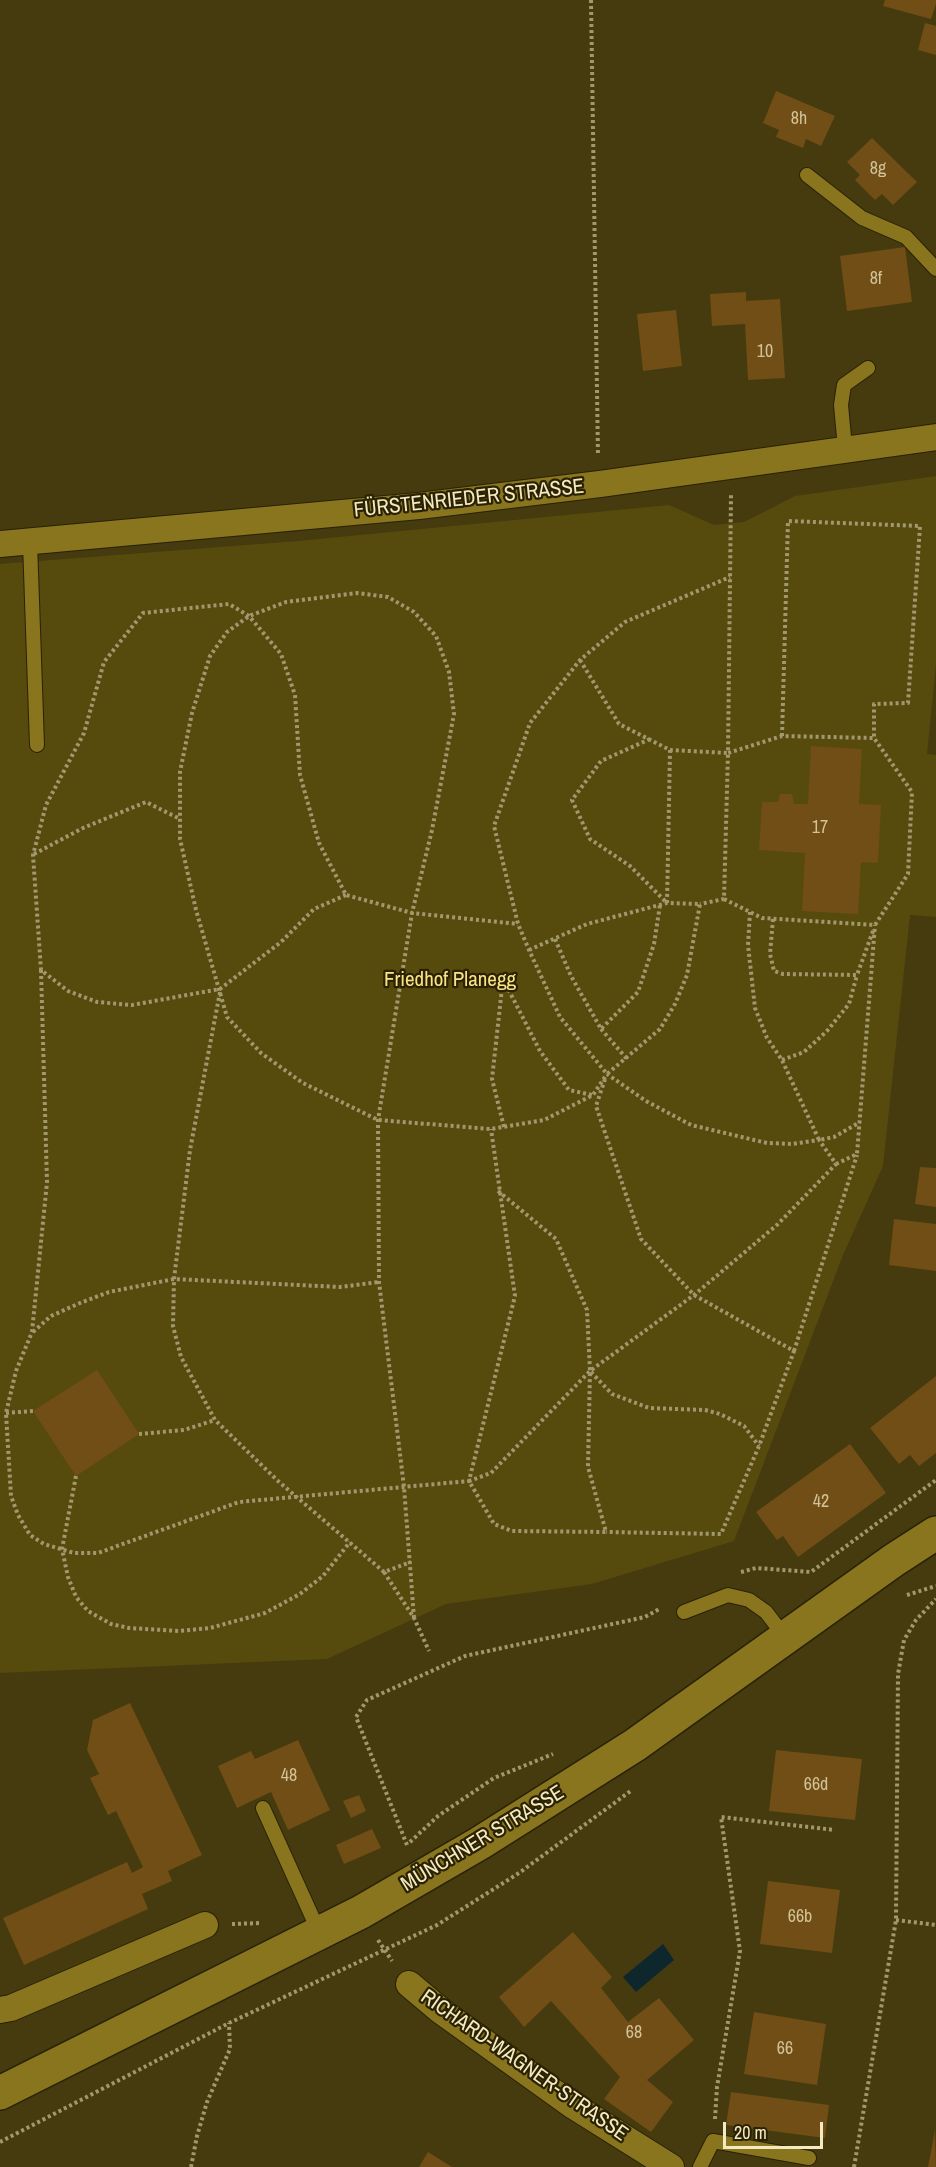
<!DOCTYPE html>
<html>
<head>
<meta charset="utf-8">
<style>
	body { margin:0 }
	#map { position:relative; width:936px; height:2167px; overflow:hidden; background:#453b0e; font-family:"Archivo Narrow",sans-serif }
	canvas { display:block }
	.scale { position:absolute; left:723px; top:2122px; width:100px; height:27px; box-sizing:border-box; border:3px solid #f3e9c2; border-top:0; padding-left:8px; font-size:18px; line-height:21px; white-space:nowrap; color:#f3e9c2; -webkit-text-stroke:4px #2a2200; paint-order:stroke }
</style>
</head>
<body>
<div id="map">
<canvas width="936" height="2167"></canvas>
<div class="scale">20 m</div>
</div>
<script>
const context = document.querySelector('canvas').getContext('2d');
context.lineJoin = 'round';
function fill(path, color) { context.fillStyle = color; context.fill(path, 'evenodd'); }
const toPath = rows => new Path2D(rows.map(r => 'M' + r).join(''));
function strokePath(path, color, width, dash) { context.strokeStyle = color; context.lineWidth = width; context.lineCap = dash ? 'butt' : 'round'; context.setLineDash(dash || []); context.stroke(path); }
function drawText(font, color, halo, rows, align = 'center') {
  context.font = font + ' "Archivo Narrow",sans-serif'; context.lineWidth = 4.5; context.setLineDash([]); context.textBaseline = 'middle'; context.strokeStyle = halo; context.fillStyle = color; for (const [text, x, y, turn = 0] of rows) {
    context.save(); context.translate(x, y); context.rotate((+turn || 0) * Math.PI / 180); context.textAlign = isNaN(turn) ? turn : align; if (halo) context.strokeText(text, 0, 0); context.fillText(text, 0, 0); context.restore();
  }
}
const green = toPath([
	[936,476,936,665,927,754,936,755,936,917,910,915,883,1166,843,1255,734,1541,592,1584,446,1604,327,1659,0,1673,0,564,298,541,669,505,714,525,744,522,795,496]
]);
const water = toPath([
	[663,1944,674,1960,636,1992,623,1977]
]);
const building = toPath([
	[885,0,936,0,936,4,931,19,883,6],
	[925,23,936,26,936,55,918,50],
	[776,91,835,116,821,146,806,139,803,148,776,137,779,130,763,123],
	[872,138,917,182,893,205,882,194,875,200,855,180,860,175,847,162],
	[905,247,912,302,847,311,840,256],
	[746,292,746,301,780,299,785,378,748,380,745,324,712,326,710,294],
	[676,310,682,366,643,371,637,314],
	[811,746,862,749,859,804,881,805,878,863,861,862,858,914,802,911,805,853,759,850,762,802,778,802,780,794,792,794,794,804,808,804],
	[920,1167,936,1168,936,1207,915,1204],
	[894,1219,936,1224,936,1271,889,1265],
	[97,1370,139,1434,76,1476,33,1411],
	[936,1376,936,1453,919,1466,910,1455,899,1464,870,1428],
	[850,1444,886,1493,798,1557,783,1536,777,1540,756,1512],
	[130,1703,202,1855,168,1871,172,1881,142,1894,148,1909,24,1965,3,1918,127,1862,132,1873,143,1867,116,1811,108,1815,90,1778,99,1774,87,1750,93,1720],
	[298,1740,330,1810,288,1830,271,1792,237,1808,218,1766,251,1751,255,1759],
	[776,1750,862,1759,855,1820,769,1811],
	[359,1795,366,1811,351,1818,343,1801],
	[372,1829,381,1848,344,1864,336,1845],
	[768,1881,840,1890,832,1953,760,1944],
	[573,1932,612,1977,601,1988,628,2022,659,1998,694,2040,647,2080,673,2102,651,2132,604,2099,620,2077,551,2001,524,2027,499,1997],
	[754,2012,826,2024,817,2085,744,2074],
	[731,2092,829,2105,825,2138,726,2125],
	[935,2129,936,2167,928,2167,933,2141],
	[428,2152,452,2167,419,2167]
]);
const path = toPath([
	[591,0,598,456],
	[580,660,619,724,670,750,728,753,724,899,700,904],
	[782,736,788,521,920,526,908,703,874,704,874,738],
	[650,739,601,761,572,800,590,839,630,866,667,903,670,750],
	[34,854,83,828,146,802,180,819],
	[346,895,314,909,281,942,220,989,132,1005,97,1002,68,991,41,970,33,855,46,805,84,733,104,662,143,613,229,604,249,616,281,654,295,695,300,775,319,843,346,895,412,913,518,924],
	[724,899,762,918,875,925,908,874,912,792,874,738,782,736,728,753,731,495],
	[750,912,748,945,755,1008,767,1038,782,1060,819,1140,834,1137,860,1122],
	[773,919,770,954,774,971,783,974,857,975,873,931],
	[555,939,571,976,601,1029,638,992,654,944,660,905],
	[529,950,587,924,667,903,700,904,687,975,675,1004,660,1029,607,1074,560,1017,529,950,518,924,494,826,530,723,580,660,625,622,730,577],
	[41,970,47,1182,32,1332,16,1371,6,1413,11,1496,18,1515,30,1535,44,1544,74,1553,98,1553,239,1502,469,1481,515,1296,491,1129],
	[220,992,190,1150,174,1279,173,1326,181,1357,215,1420,278,1481,384,1572,411,1562],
	[601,1029,627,1059],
	[782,1060,804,1052,827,1031,849,1004,857,975],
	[605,1079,596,1106,641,1239,694,1295,794,1351,759,1446,721,1534,606,1532],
	[504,1127,492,1079,503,979,540,1051,569,1090,592,1095],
	[836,1164,857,1154,875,925],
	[498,1191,556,1239,587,1310,590,1371,588,1467,606,1532,512,1531,494,1524,469,1481,491,1473,590,1371,694,1295,778,1224,836,1164,819,1140,792,1144,767,1143,691,1125,646,1101,607,1074],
	[33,1332,51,1316,80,1303,109,1292,174,1279,340,1287,379,1282],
	[794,1351,857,1155],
	[591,1372,612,1394,649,1408,705,1410,720,1414,744,1426,759,1446],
	[6,1413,33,1411],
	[139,1434,184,1430,215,1420],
	[76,1476,62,1549,68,1577,76,1597,88,1611,111,1624,129,1628,179,1631,210,1628,265,1613,300,1594,323,1576,350,1542],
	[384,1572,414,1618,429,1651],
	[741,1572,756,1568,811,1572,936,1480],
	[907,1595,936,1586],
	[414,1618,404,1487,379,1282,378,1120,412,913,432,830,454,714,449,672,436,636,414,612,388,597,357,593,286,602,249,616,227,632,210,656,192,713,180,772,180,839,196,910,227,1017,261,1053,303,1083,378,1120,491,1129,544,1120,593,1095,607,1074],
	[410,1842,438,1816,494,1778,553,1754],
	[407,1845,356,1717,367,1700,465,1656,645,1617,661,1608],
	[896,1920,936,1925],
	[232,1924,261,1923],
	[378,1940,392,1961],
	[715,2119,717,2087,740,1951,721,1817,835,1830],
	[0,2142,229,2023,437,1925,519,1873,632,1790],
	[191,2167,197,2136,207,2102,230,2049,229,2023],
	[854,2167,896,1920,898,1674,904,1640,916,1620,936,1599]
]);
const service = toPath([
	[807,175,862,218,906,237,936,269],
	[845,448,841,405,844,385,868,368],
	[30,543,37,745],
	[684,1612,728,1595,749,1600,766,1612,785,1637],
	[263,1808,319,1932],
	[700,2167,713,2141,809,2158]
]);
const minor = toPath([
	[0,544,419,506,600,484,936,437],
	[409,1984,441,2011,572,2105,671,2167],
	[0,2010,11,2008,205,1925]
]);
const secondary = toPath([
	[0,2093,361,1912,480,1843,635,1745,894,1560,936,1533]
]);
const numberNames = [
	["8h",799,119],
	["8g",878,169],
	["8f",876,279],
	["10",765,352],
	["17",820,828],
	["42",821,1502],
	["48",289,1776],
	["66d",816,1785],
	["66b",800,1917],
	["68",634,2033],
	["66",785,2049]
];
const streetNames = [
	["FÜRSTENRIEDER STRASSE",469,499,-6],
	["MÜNCHNER STRASSE",483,1839,-31],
	["RICHARD-WAGNER-STRASSE",524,2066,35]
];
const parkNames = [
	["Friedhof Planegg",450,980]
];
fill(green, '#574a0d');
fill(water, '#0e272d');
fill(building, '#704e15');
strokePath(service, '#282208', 16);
strokePath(minor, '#282208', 28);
strokePath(secondary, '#282208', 36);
strokePath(path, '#a2986e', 4, [3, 3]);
strokePath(service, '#89751d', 14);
strokePath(minor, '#89751d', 26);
strokePath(secondary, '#89751d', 33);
drawText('18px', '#d2c297', null, numberNames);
drawText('21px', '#f3e9c2', '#2a2200', streetNames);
drawText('21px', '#fae387', '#2a2200', parkNames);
</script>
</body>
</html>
